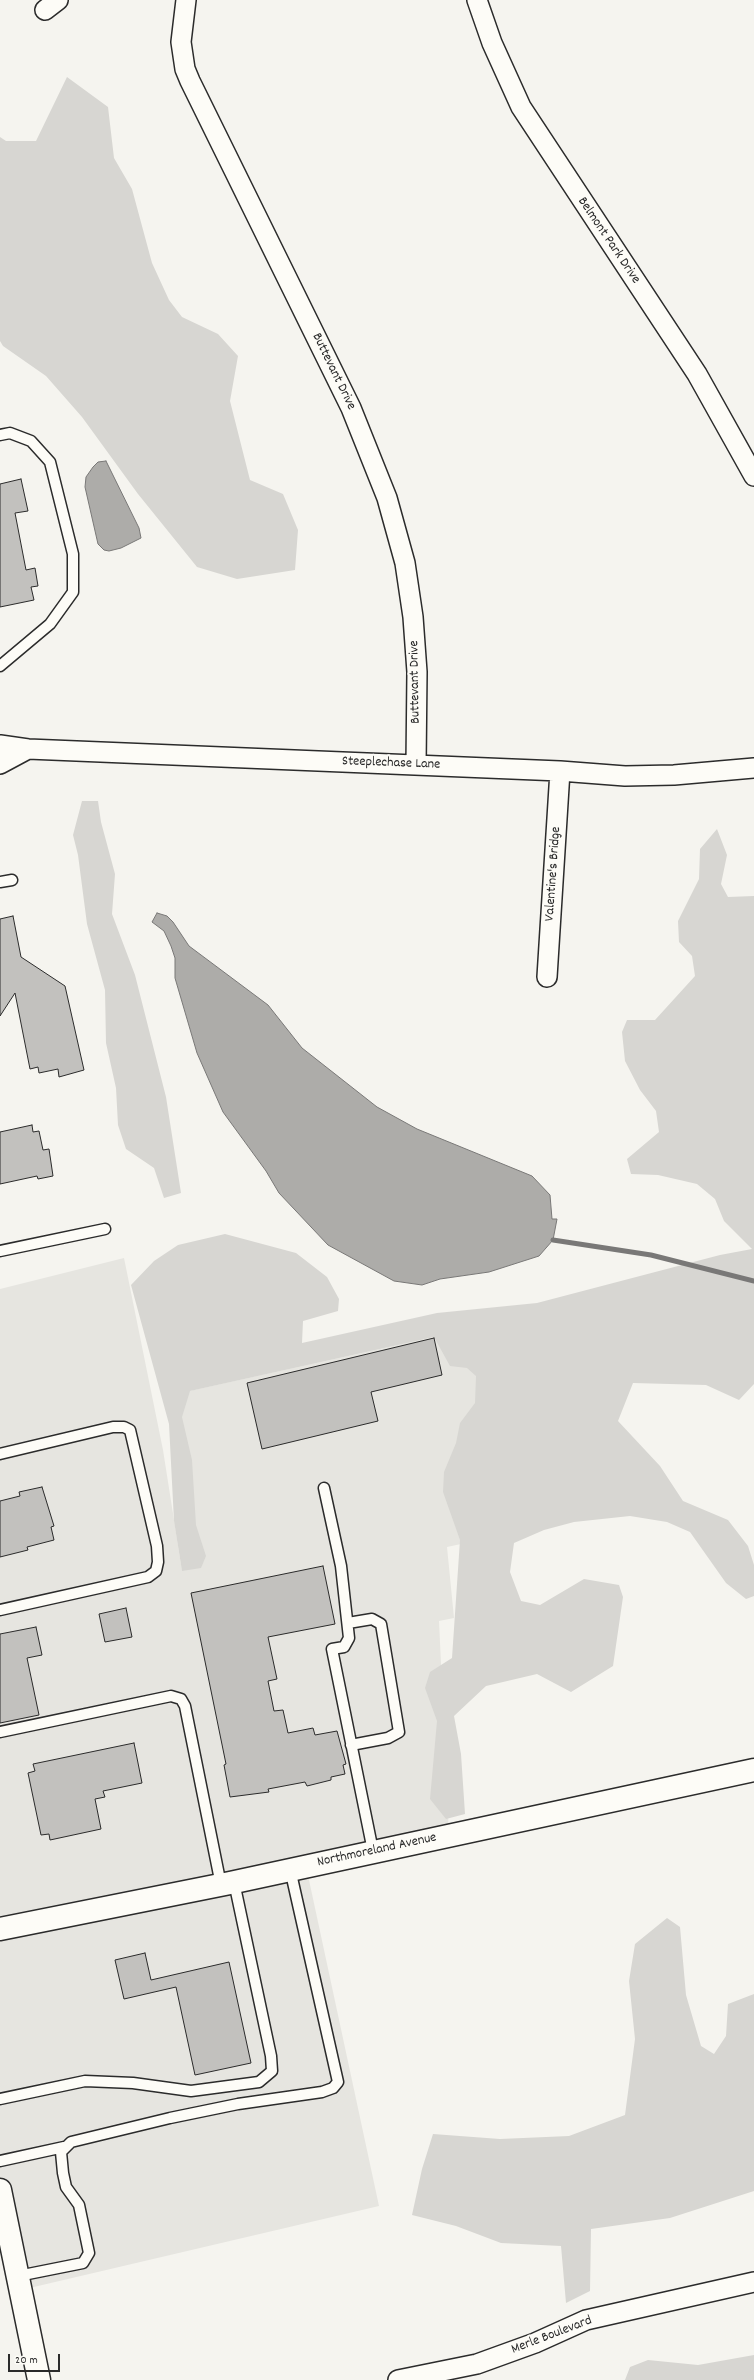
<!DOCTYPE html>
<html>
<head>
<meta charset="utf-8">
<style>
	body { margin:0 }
	#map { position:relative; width:754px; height:2380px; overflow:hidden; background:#f5f4ef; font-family:Dekko,sans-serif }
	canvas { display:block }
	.scale { position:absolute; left:8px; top:2354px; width:52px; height:18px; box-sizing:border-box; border:2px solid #2b2b2b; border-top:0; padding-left:5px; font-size:12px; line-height:14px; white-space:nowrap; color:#2b2b2b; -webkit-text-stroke:3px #fdfcf7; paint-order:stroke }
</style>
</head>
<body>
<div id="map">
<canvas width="754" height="2380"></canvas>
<div class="scale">20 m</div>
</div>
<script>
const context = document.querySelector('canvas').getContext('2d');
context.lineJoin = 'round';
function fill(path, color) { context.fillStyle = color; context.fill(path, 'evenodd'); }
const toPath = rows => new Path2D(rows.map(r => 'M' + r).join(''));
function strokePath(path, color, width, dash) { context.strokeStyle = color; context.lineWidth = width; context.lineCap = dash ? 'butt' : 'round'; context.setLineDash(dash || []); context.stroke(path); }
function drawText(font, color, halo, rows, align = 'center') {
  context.font = font + ' Dekko,sans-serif'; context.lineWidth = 4; context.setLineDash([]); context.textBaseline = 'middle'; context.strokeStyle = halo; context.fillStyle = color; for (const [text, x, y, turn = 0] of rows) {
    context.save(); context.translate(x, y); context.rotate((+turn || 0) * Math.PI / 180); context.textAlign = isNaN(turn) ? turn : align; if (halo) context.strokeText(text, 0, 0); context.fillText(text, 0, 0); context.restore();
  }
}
const built = toPath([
	[124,1258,163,1450,182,1571,169,1399,189,1391,434,1337,474,1342,491,1423,475,1541,447,1547,454,1618,439,1621,449,1835,306,1866,379,2206,21,2290,0,2190,0,1289]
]);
const green = toPath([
	[67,77,108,107,114,158,132,189,152,263,169,300,182,317,218,334,238,356,230,401,250,480,283,494,298,530,295,570,237,579,197,567,138,494,82,417,46,376,3,346,0,341,0,137,6,141,36,141],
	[82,801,98,801,101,822,115,874,112,914,135,975,166,1097,181,1193,164,1198,154,1168,126,1149,118,1125,116,1088,106,1043,105,990,87,924,78,855,73,835],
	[717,829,727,855,721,884,728,897,754,896,754,1384,739,1400,706,1385,633,1383,618,1421,660,1466,683,1501,728,1520,748,1546,754,1565,754,1596,746,1599,726,1583,690,1532,667,1522,630,1516,574,1522,544,1530,514,1543,510,1572,521,1601,540,1605,584,1579,619,1585,623,1597,613,1666,571,1692,537,1674,486,1686,454,1716,461,1754,465,1814,446,1819,430,1799,437,1721,425,1688,430,1672,452,1658,460,1540,443,1492,444,1472,456,1443,460,1423,475,1403,476,1376,467,1368,450,1366,434,1337,190,1391,182,1417,192,1460,196,1525,206,1556,201,1568,182,1571,174,1521,169,1424,131,1285,154,1261,178,1245,225,1234,296,1253,327,1277,339,1299,338,1311,303,1321,302,1343,437,1313,537,1303,720,1255,752,1249,724,1221,715,1199,697,1184,658,1175,631,1174,627,1159,659,1132,656,1111,640,1090,625,1061,622,1032,627,1020,655,1020,695,976,692,956,679,942,678,921,699,879,700,849],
	[667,1918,680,1927,686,1995,701,2046,714,2054,726,2036,728,2004,754,1994,754,2191,670,2218,591,2229,590,2291,566,2303,561,2246,501,2243,456,2226,412,2215,422,2169,433,2134,500,2139,569,2136,625,2115,635,2039,629,1981,635,1944],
	[754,2355,754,2380,625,2380,630,2367,648,2360,698,2365]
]);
const water = toPath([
	[106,461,139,528,141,538,121,548,109,551,104,550,98,544,85,487,86,477,93,467,98,462,106,461],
	[157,913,167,916,173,922,189,946,268,1005,302,1048,377,1107,417,1129,532,1176,550,1195,552,1219,557,1219,553,1240,539,1256,489,1272,440,1279,422,1285,394,1281,328,1245,279,1193,266,1171,223,1112,197,1053,175,978,175,958,171,946,164,931,152,922,157,913]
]);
const stream = toPath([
	[553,1240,651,1255,754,1281]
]);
const building = toPath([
	[21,479,28,511,15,513,26,570,35,568,38,586,31,587,34,600,0,607,0,484,21,479],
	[13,916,21,957,65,986,84,1070,59,1077,58,1069,39,1073,38,1067,30,1069,15,993,0,1016,0,919,13,916],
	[32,1125,33,1132,39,1131,43,1150,49,1149,53,1176,38,1179,37,1176,0,1184,0,1132,32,1125],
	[434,1338,442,1375,371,1392,378,1421,262,1449,247,1383,434,1338],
	[42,1487,54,1526,51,1527,54,1540,27,1547,28,1550,0,1557,0,1501,20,1496,19,1492,42,1487],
	[323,1566,335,1624,268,1637,277,1679,268,1681,274,1711,283,1710,288,1733,313,1728,315,1735,337,1731,346,1764,343,1765,345,1774,331,1777,331,1780,307,1786,305,1782,268,1789,269,1792,230,1797,224,1765,226,1764,191,1593,323,1566],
	[126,1608,132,1637,105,1642,99,1614,126,1608],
	[36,1627,42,1655,27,1658,39,1715,0,1723,0,1634,36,1627],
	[134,1743,142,1783,103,1791,105,1797,95,1799,101,1829,50,1840,49,1834,41,1835,28,1773,35,1771,33,1764,134,1743],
	[145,1953,151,1980,229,1962,251,2063,195,2075,176,1987,124,1999,115,1960,145,1953]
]);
const lane = toPath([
	[0,435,10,433,31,441,50,462,73,554,73,592,50,624,0,666],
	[0,882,12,880],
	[0,1251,105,1229],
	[0,1454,113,1427,124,1427,130,1430,157,1546,158,1562,156,1571,148,1577,0,1610],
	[324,1488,341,1566,349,1638,344,1647,332,1649,373,1851],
	[348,1623,372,1619,381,1624,399,1732,388,1738,351,1745],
	[0,1732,171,1696,181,1699,185,1706,221,1885],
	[0,2099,85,2081,133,2083,191,2091,259,2082,272,2071,271,2056,234,1882],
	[0,2161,64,2147],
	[18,2276,83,2263,89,2253,79,2205,66,2187,63,2173,61,2152,71,2142,170,2118,238,2104,322,2092,333,2088,338,2082,290,1869]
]);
const street = toPath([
	[186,0,181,42,185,69,190,81,351,408,387,498,405,563,413,617,417,672,416,765],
	[477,0,492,43,521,107,697,374,754,476],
	[45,10,58,0],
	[0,745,28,749,560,771,625,776,674,775,754,768],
	[0,764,28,749],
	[547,977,560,771],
	[398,2380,477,2364,535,2343,586,2320,754,2282]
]);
const secondary = toPath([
	[0,1929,230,1883,754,1770]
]);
const primary = toPath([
	[0,2190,39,2380]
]);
const streetNames = [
	["Belmont Park Drive",608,241,56],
	["Buttevant Drive",333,372,64],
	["Buttevant Drive",416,682,-91],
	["Steeplechase Lane",391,764,2],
	["Valentine's Bridge",554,874,-86],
	["Northmoreland Avenue",377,1851,-12],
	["Merle Boulevard",552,2336,-21]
];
fill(built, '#e6e5e0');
fill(green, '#d7d6d2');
fill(water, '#adaca9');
strokePath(water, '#797877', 1);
strokePath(stream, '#797877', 5);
fill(building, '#c2c1be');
strokePath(building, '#2b2b2b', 1);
strokePath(lane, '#2b2b2b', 13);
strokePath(street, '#2b2b2b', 22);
strokePath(secondary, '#2b2b2b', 25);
strokePath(primary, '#2b2b2b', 25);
strokePath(lane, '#fdfcf7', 10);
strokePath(street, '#fdfcf7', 19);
strokePath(secondary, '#fdfcf7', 22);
strokePath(primary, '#fdfcf7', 22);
drawText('14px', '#2b2b2b', '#fdfcf7', streetNames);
</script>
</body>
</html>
